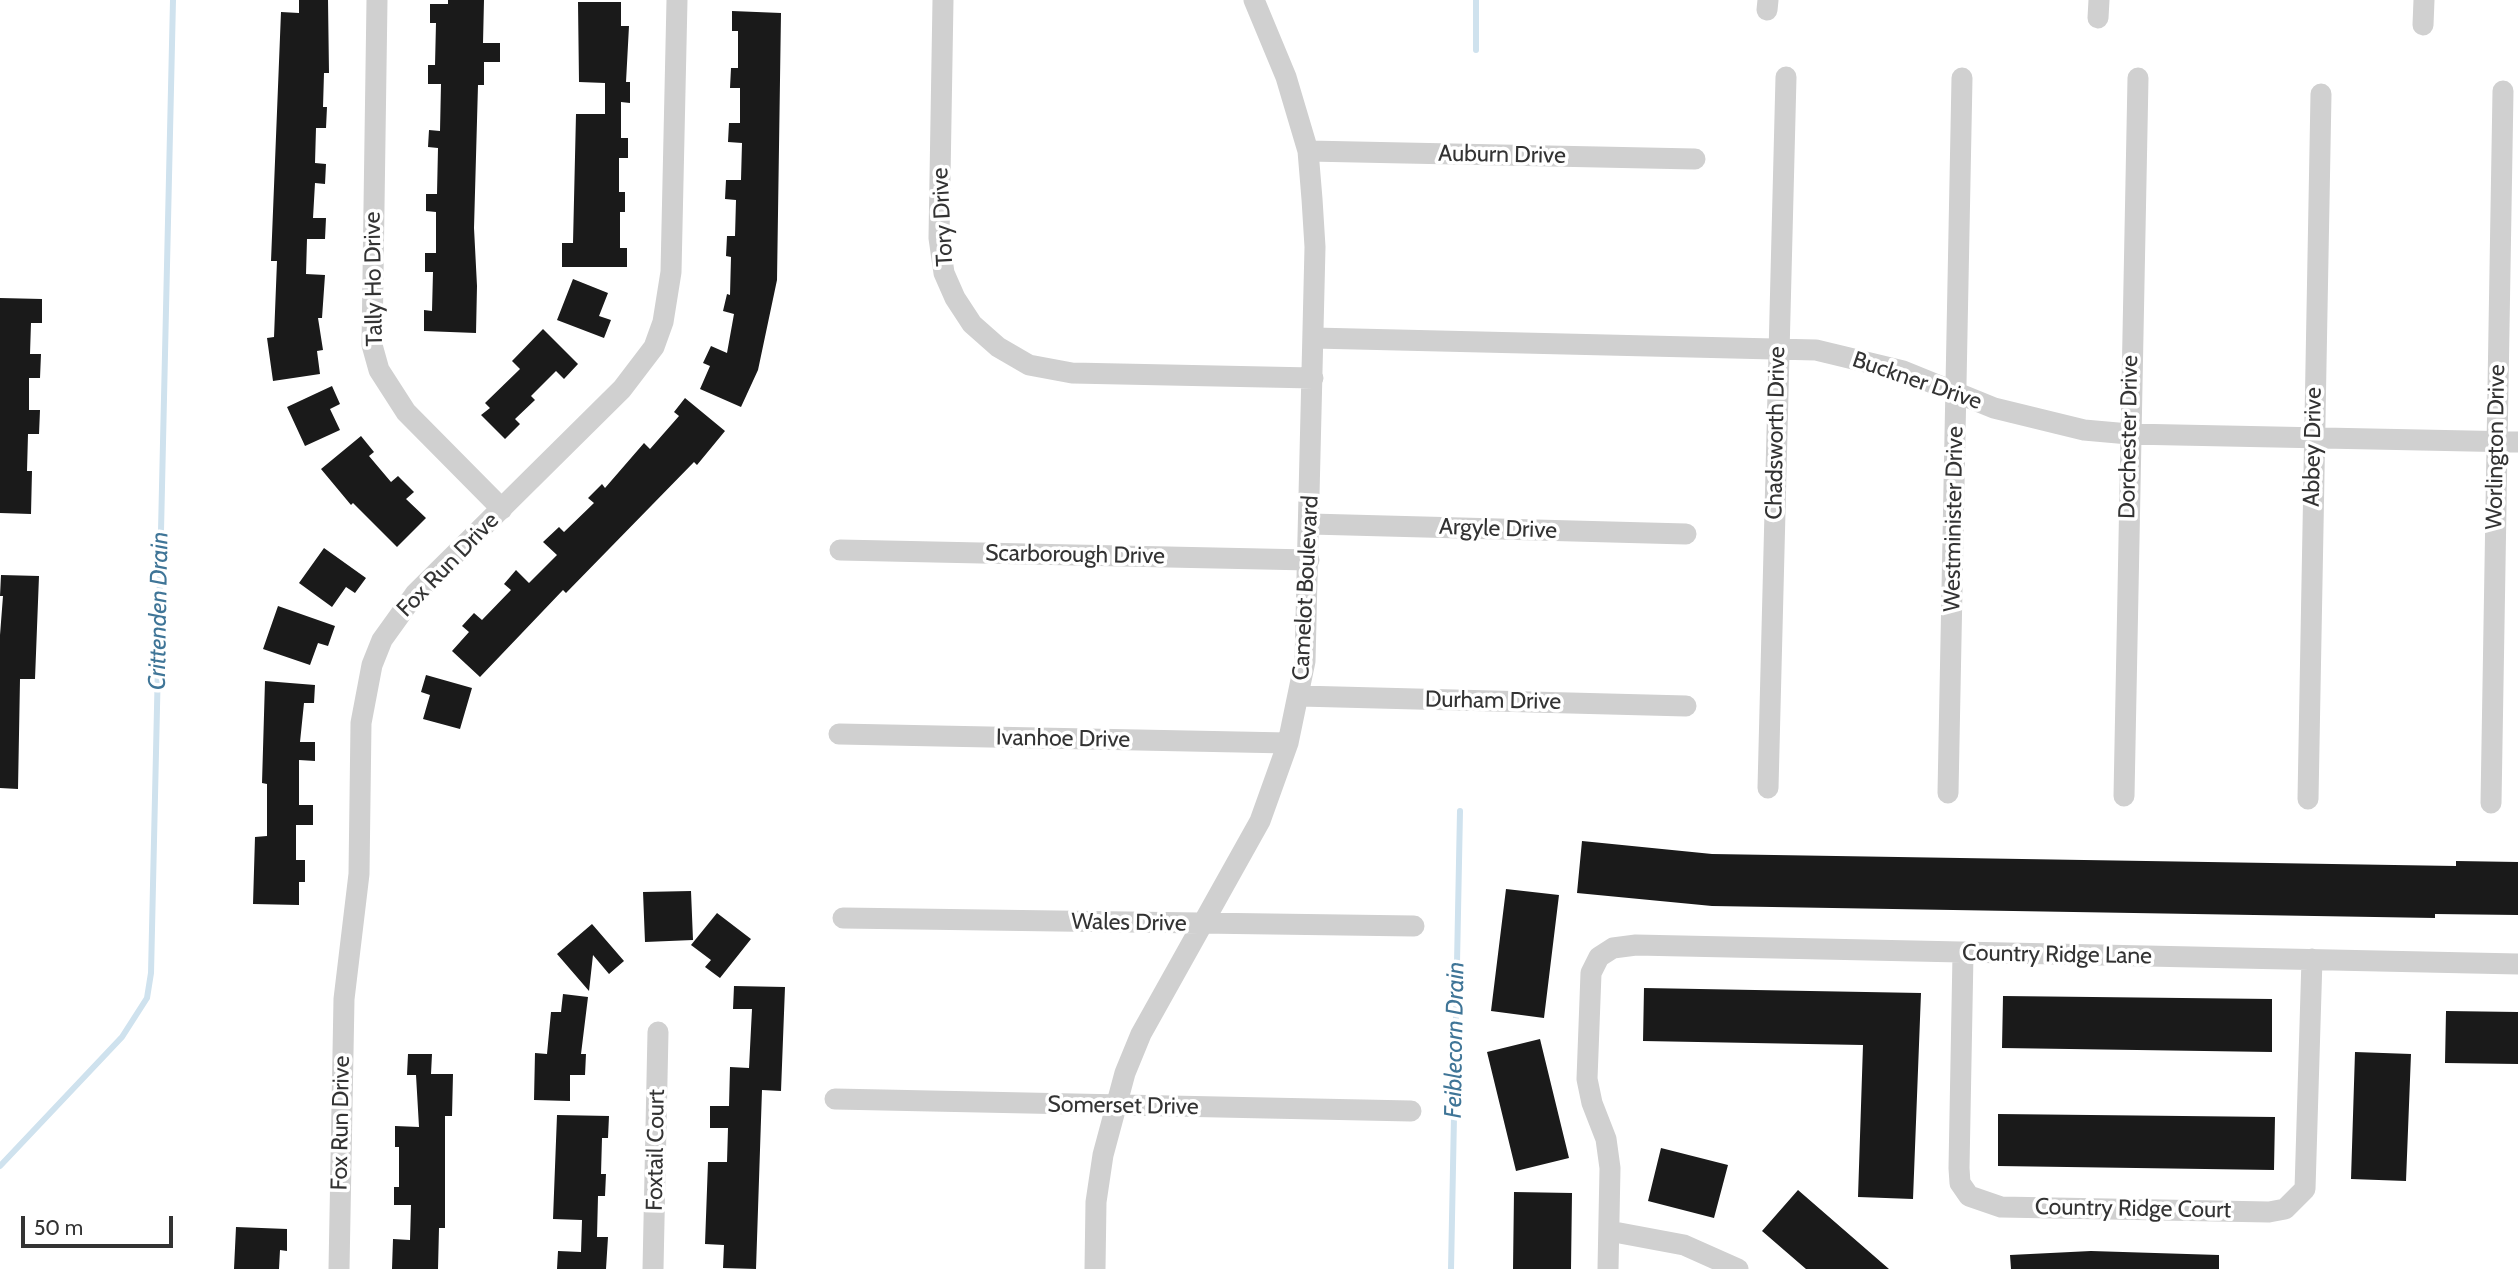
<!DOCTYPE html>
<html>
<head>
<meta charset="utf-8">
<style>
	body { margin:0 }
	#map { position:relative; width:2518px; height:1269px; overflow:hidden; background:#fff; font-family:Cabin,sans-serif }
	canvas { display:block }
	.scale { position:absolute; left:21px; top:1216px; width:152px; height:32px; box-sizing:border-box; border:4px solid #333; border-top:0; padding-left:9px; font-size:21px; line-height:24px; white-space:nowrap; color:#333; -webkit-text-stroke:5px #fff; paint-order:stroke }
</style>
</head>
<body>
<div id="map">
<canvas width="2518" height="1269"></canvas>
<div class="scale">50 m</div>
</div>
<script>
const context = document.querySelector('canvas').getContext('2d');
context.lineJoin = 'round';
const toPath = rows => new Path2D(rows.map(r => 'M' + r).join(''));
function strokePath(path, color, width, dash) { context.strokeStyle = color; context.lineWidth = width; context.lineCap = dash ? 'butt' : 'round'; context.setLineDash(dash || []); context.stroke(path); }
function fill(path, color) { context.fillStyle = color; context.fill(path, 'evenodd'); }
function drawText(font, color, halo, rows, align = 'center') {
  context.font = font + ' Cabin,sans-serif'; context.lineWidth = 7; context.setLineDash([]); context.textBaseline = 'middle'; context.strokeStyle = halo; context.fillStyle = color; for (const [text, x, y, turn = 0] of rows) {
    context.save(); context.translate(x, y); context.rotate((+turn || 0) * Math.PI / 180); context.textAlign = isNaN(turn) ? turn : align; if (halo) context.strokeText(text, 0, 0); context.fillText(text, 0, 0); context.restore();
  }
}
const stream = toPath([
	[1476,50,1476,0],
	[0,1166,122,1037,147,998,151,973,173,0],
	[1451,1269,1460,811]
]);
const building = toPath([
	[299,0,328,0,329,73,324,73,323,107,327,107,326,128,316,128,315,163,326,164,325,184,315,183,313,218,326,218,325,239,307,239,306,274,325,275,322,318,318,318,323,350,317,351,320,374,273,381,267,338,274,337,277,261,271,261,281,12,299,13],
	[448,0,484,0,483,43,500,43,500,62,484,62,484,85,478,85,474,228,477,286,476,333,424,331,424,310,432,311,433,272,425,272,425,253,436,253,436,212,426,211,426,194,437,194,438,148,428,147,429,130,440,131,441,84,428,84,428,65,435,65,436,23,430,23,430,4,448,4],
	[578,2,621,2,621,26,629,26,626,82,630,82,630,103,621,102,621,138,628,138,628,158,619,158,619,192,625,192,625,212,620,212,620,248,627,248,627,267,562,267,562,243,573,243,576,114,605,114,605,83,579,82],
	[732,11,781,13,777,280,758,370,741,407,700,389,710,366,703,363,711,346,727,353,734,314,723,311,727,294,730,295,731,257,726,256,727,236,735,236,736,200,725,199,726,180,741,180,742,143,728,142,729,123,740,123,740,88,730,88,731,68,738,68,738,31,732,31],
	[573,279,608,293,599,316,611,320,604,338,557,320],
	[0,298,42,299,42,323,31,323,30,354,41,354,40,378,29,378,29,410,40,410,39,434,28,434,27,471,32,471,31,514,0,513],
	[543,329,578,364,564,379,556,371,531,396,535,400,515,419,520,424,505,439,481,415,490,408,485,403,520,369,512,361],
	[332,386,340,404,330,409,340,430,305,446,287,407],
	[685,398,725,431,697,465,694,462,566,593,563,590,480,677,452,651,469,632,462,626,474,613,482,620,511,590,504,584,516,570,529,583,557,555,543,542,559,527,564,532,594,503,588,498,602,484,605,488,644,443,650,449,679,416,674,412],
	[361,436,374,452,369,456,391,482,398,476,414,492,406,499,426,518,397,547,353,503,351,505,321,469],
	[324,548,366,578,355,593,346,587,332,607,299,583],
	[1,575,39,576,35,679,20,679,18,789,0,788,0,635,3,596,0,596],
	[278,606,335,626,328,646,318,643,310,665,263,649],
	[426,675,472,688,460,729,423,719,430,695,421,692],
	[265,681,315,685,314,703,304,703,300,742,315,742,315,761,299,760,299,805,313,805,313,825,296,825,296,860,305,860,305,882,299,882,299,905,253,904,255,837,267,836,267,784,262,783],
	[1582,841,1712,854,2456,866,2456,861,2518,862,2518,915,2435,914,2435,918,1712,906,1577,893],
	[1506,889,1559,895,1544,1018,1491,1011],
	[691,891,693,940,645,942,643,892],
	[717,913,751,939,720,978,705,967,711,960,691,945],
	[592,924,624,961,609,974,593,955,589,991,557,954],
	[734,986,785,987,781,1091,762,1090,756,1269,723,1268,724,1245,705,1244,708,1162,727,1162,728,1128,710,1128,710,1106,729,1106,730,1067,749,1068,752,1009,733,1009],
	[1644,988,1921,993,1913,1199,1858,1197,1863,1045,1643,1041],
	[563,994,588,997,581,1054,586,1054,585,1075,570,1075,570,1101,534,1100,535,1053,547,1054,551,1012,561,1012],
	[2003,996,2272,999,2272,1052,2002,1048],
	[2446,1011,2518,1012,2518,1064,2445,1063],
	[1540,1039,1569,1158,1516,1171,1487,1052],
	[2355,1052,2411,1054,2406,1181,2351,1179],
	[408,1054,432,1054,431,1074,453,1074,452,1116,445,1116,445,1228,439,1228,438,1269,392,1269,393,1239,410,1240,411,1205,394,1205,394,1187,399,1187,399,1147,395,1147,395,1126,419,1127,416,1075,407,1075],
	[1998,1114,2275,1117,2274,1170,1998,1166],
	[557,1115,609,1116,608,1138,602,1138,601,1174,606,1174,605,1196,598,1196,597,1237,608,1237,606,1269,557,1269,558,1251,581,1252,582,1220,553,1219],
	[1661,1148,1728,1165,1714,1218,1648,1201],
	[1798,1190,1889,1269,1806,1269,1762,1231],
	[1514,1192,1572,1193,1571,1269,1513,1269],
	[236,1227,287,1229,287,1251,280,1250,279,1269,234,1269],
	[2091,1251,2219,1255,2219,1269,2011,1269,2010,1255]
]);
const minor = toPath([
	[377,0,372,345,379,370,406,412,502,509],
	[943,0,939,238,944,273,955,298,972,324,998,347,1029,365,1072,373,1313,378],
	[1767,10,1768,0],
	[2098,18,2099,0],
	[2423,25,2424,0],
	[1308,151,1695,159],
	[1314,338,1816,350,1903,371,1994,408,2084,430,2129,434,2518,442],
	[1311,524,1686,534],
	[840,550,1309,560],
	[1300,696,1686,706],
	[839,734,1288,743],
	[1768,788,1786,77],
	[1948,793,1962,78],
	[2124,796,2138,78],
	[2308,799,2321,94],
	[2491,803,2503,91],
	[843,918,1414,926],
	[1963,954,1959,1168,1960,1183,1969,1196,2001,1207,2269,1212,2285,1209,2305,1189,2312,959],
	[835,1099,1411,1111],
	[1609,1231,1684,1245,1738,1269],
	[339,1269,344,999,359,874,361,723,372,665,382,640,415,594,622,389,654,347,663,322,671,272,677,0],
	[653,1269,658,1032],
	[1095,1269,1096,1202,1103,1155,1125,1073,1141,1034,1260,821,1288,743,1305,661,1315,247,1312,199,1308,151,1286,77,1254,0],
	[1608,1269,1610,1168,1606,1139,1592,1103,1587,1079,1591,973,1599,957,1613,948,1636,945,2518,964]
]);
const streetNames = [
	["Auburn Drive",1502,155,1],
	["Tory Drive",943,217,-93],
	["Tally Ho Drive",374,279,-91],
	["Buckner Drive",1917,381,19],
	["Chadsworth Drive",1776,433,-89],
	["Dorchester Drive",2129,437,-89],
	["Abbey Drive",2313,447,-89],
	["Worlington Drive",2496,447,-89],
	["Westminister Drive",1954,519,-89],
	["Argyle Drive",1498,529,2],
	["Scarborough Drive",1075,555,1],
	["Fox Run Drive",448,565,-46],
	["Camelot Boulevard",1306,588,-87],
	["Durham Drive",1493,701,1],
	["Ivanhoe Drive",1063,739,1],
	["Wales Drive",1129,923,1],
	["Country Ridge Lane",2057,955,1],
	["Somerset Drive",1123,1106,1],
	["Fox Run Drive",341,1123,-89],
	["Foxtail Court",656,1150,-89],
	["Country Ridge Court",2133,1209,1]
];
const waterNames = [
	["Crittenden Drain",159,611,-89],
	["Feiblecorn Drain",1455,1040,-89]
];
strokePath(stream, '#cfe2ee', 6);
fill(building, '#1a1a1a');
strokePath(minor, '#d0d0d0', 21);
drawText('23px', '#333', '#fff', streetNames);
drawText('italic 24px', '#3f7597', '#fff', waterNames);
</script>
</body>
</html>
